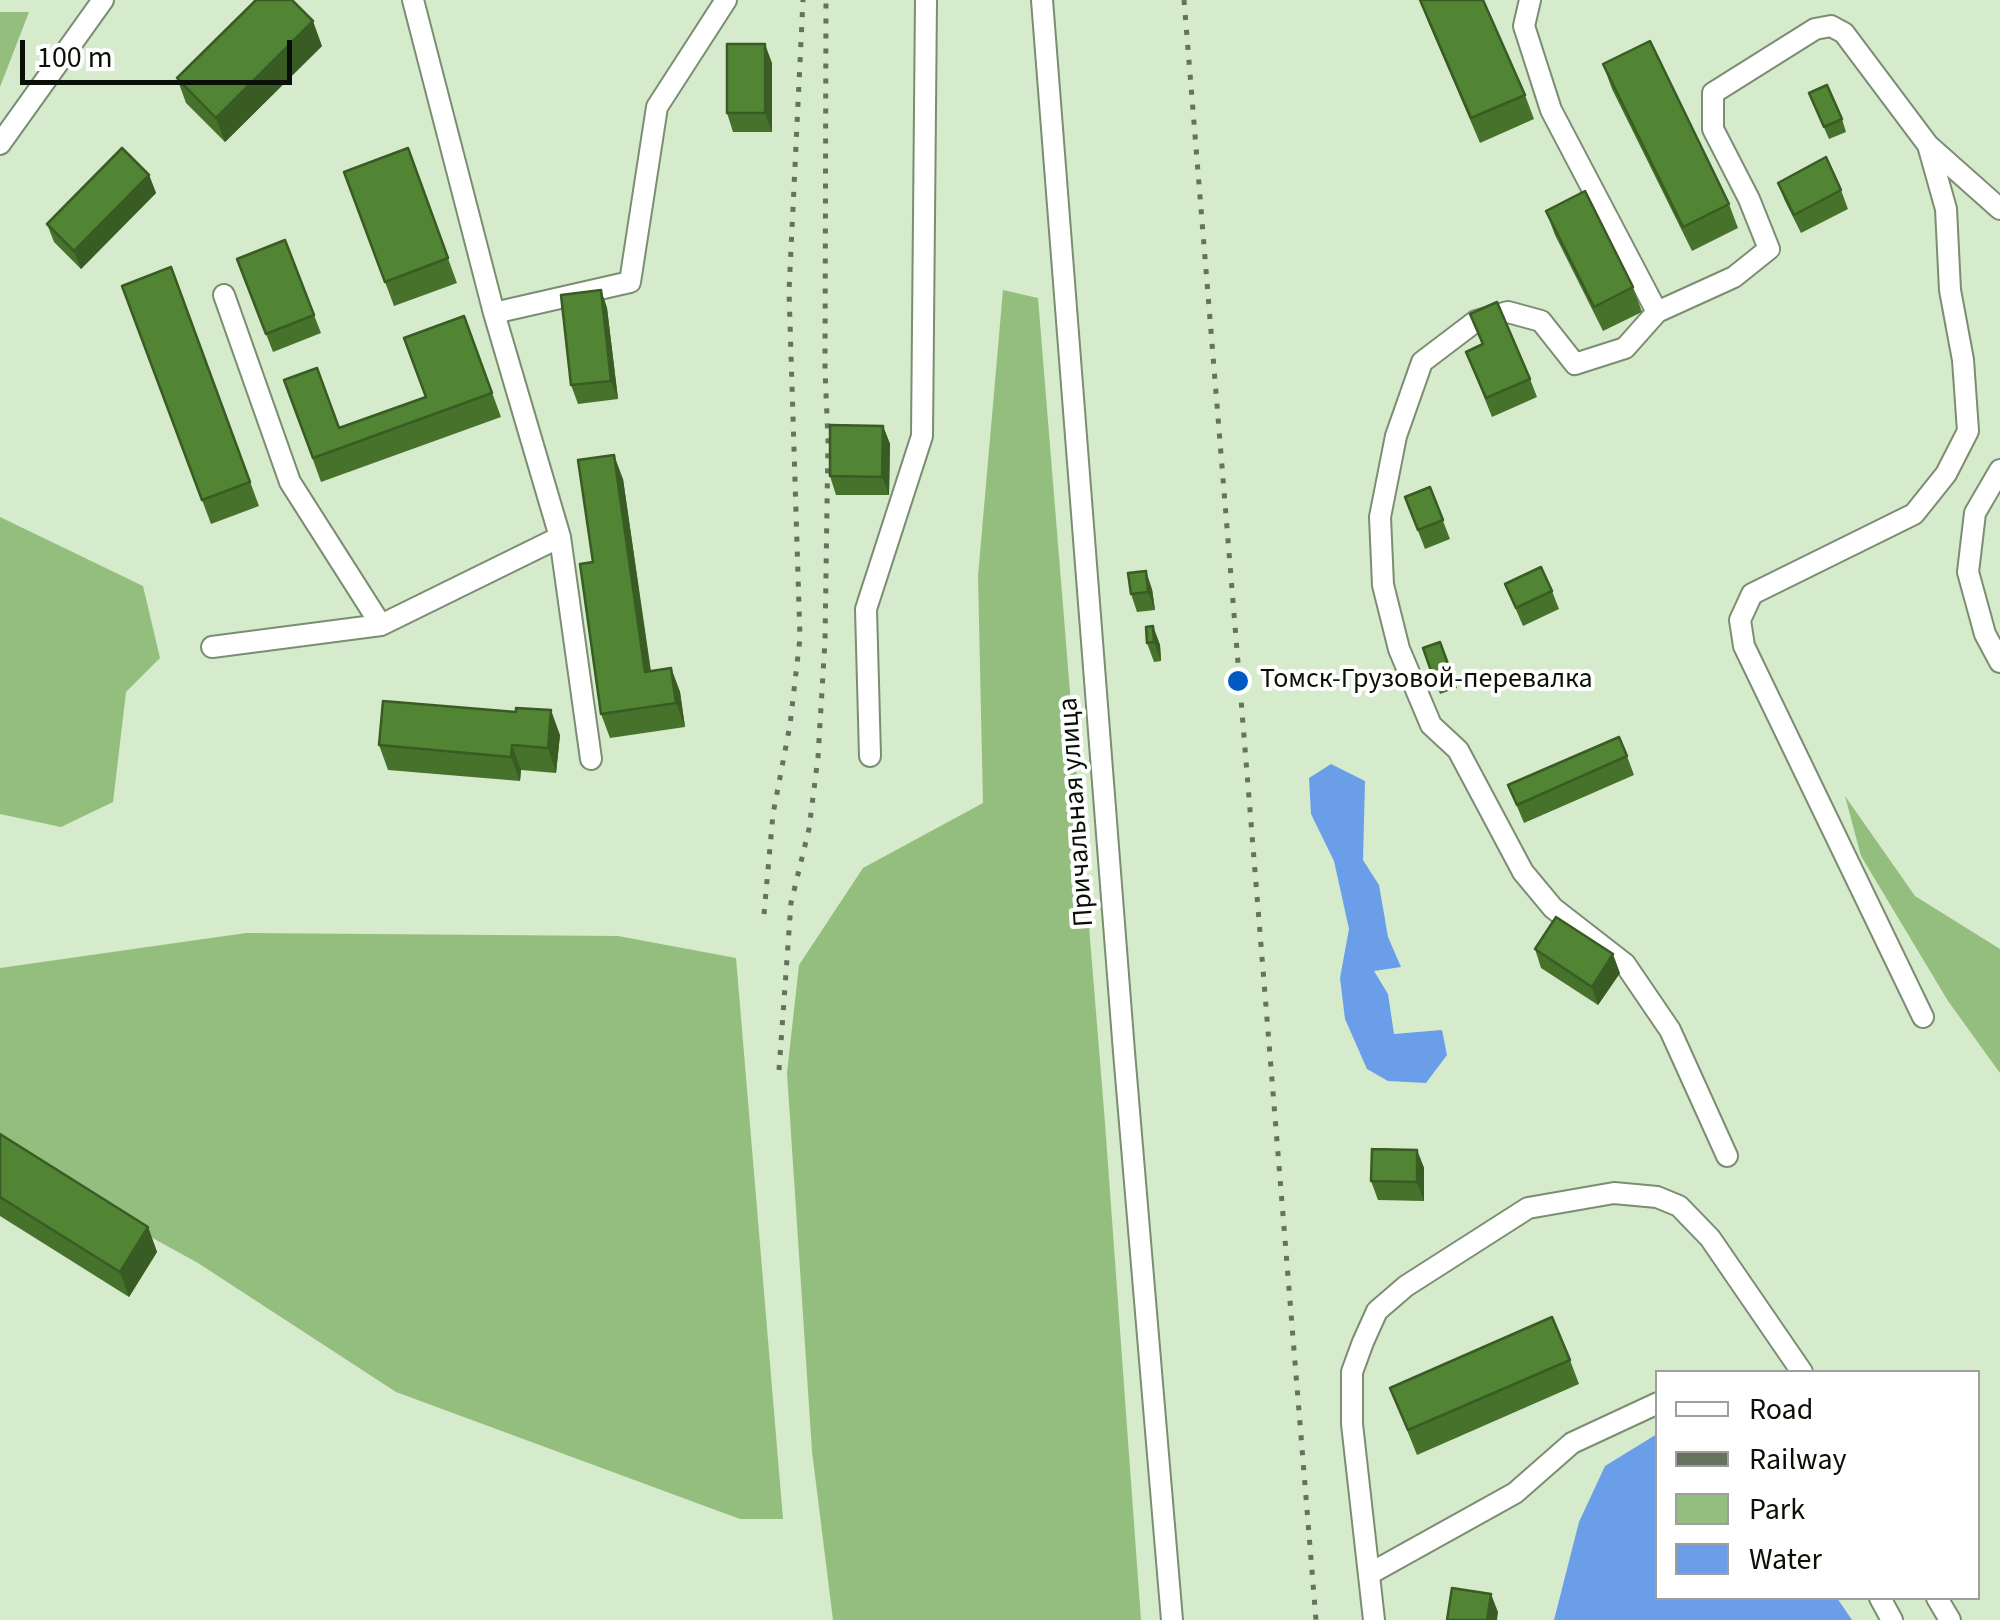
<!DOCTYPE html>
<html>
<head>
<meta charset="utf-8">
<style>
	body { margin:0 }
	#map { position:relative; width:2000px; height:1620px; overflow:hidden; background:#d6eacc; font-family:"Source Sans 3",sans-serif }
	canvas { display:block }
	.legend { position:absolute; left:1655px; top:1370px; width:325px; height:230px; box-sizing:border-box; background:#fff; border:2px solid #9d9f9c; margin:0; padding:12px 18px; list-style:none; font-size:30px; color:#0a1007 }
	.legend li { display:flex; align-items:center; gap:20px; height:50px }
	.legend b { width:50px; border:2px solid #9d9f9c }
	.scale { position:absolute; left:20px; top:40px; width:272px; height:45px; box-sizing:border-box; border:5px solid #0a1007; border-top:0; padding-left:12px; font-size:30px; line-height:35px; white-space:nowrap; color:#0a1007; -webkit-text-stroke:8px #fff; paint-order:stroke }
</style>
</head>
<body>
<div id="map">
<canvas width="2000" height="1620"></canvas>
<ul class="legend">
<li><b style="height:12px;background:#fff"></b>Road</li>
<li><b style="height:12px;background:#66725f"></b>Railway</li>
<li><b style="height:28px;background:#93be7d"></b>Park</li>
<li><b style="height:28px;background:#6b9ee9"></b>Water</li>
</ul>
<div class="scale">100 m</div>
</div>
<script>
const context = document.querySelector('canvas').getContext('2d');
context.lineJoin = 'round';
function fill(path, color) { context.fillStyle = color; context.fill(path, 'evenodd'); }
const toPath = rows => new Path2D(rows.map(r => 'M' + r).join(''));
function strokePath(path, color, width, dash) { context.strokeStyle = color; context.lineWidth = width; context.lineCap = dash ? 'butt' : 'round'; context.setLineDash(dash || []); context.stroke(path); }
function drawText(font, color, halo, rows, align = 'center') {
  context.font = font + ' "Source Sans 3",sans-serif'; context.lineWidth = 8; context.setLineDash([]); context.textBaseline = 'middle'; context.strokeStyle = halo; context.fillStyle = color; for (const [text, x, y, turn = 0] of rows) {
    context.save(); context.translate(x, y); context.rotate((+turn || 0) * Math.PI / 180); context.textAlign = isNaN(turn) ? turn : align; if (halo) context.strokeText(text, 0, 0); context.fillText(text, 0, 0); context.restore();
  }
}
const green = toPath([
	[0,12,29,12,0,87],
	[1003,290,1038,298,1105,1123,1141,1620,833,1620,812,1451,787,1073,799,965,863,868,983,803,978,576],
	[0,517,143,586,160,658,126,692,113,802,61,827,0,814],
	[1845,796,1915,896,2000,949,2000,1073,1948,1001,1861,856],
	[246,933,618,936,736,958,783,1519,740,1519,396,1392,198,1263,0,1154,0,968]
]);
const water = toPath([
	[1331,764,1365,781,1363,860,1379,885,1388,937,1401,967,1374,971,1388,994,1394,1034,1442,1030,1447,1055,1426,1083,1388,1081,1367,1069,1345,1019,1340,978,1349,929,1334,861,1311,814,1309,778],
	[1657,1434,1658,1598,1837,1598,1852,1620,1554,1620,1579,1522,1605,1466]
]);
const minor = toPath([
	[413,0,494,313,560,537,591,759],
	[1042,0,1124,1052,1172,1620],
	[1530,0,1524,26,1551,110,1657,312,1625,348,1575,364,1541,321,1508,312,1476,321,1422,362,1396,436,1380,517,1383,585,1399,649,1431,725,1458,750,1523,872,1553,908,1625,964,1670,1030,1727,1156],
	[0,144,103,0],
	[1928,145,2000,209],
	[224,295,290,482,381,625],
	[1657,312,1734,277,1769,249,1749,199,1713,129,1713,93,1815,29,1831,26,1844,33,1928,145,1946,209,1950,290,1963,360,1968,431,1946,474,1914,514,1752,594,1740,620,1744,646,1923,1017],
	[494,313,630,282,657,107,726,0],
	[2000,470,1975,513,1968,572,1985,634,2000,662],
	[212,647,381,625,560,537],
	[870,756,866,609,922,436,926,0],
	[1371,1573,1515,1493,1572,1443,1658,1403],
	[1880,1598,1892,1620],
	[1937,1598,1950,1620],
	[1374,1620,1352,1424,1352,1372,1363,1342,1377,1311,1406,1286,1528,1208,1614,1193,1657,1197,1679,1206,1710,1238,1802,1372]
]);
const rail = toPath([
	[1184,0,1316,1620],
	[764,914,773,814,790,725,800,638,789,291,803,0],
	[779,1070,791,903,809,829,818,757,825,641,828,440,825,370,826,0]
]);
const wall = toPath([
	[1420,0,1525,95,1534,119,1480,143,1429,24],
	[322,46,225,142,186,103,177,78],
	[772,63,772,132,733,132,727,113],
	[1603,64,1729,204,1738,228,1692,251,1612,89],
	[1809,93,1842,119,1846,132,1829,139],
	[408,148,457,283,394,306,344,172],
	[149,175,156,193,81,269,54,242,47,224],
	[1778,183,1841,190,1848,209,1801,233,1785,201],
	[1546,211,1633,287,1642,312,1603,331,1555,235],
	[285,240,321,333,273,352,237,259],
	[171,267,259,506,211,524,122,286],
	[601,290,607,308,618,399,578,404,571,385],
	[1470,314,1530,379,1537,397,1492,417,1466,352,1482,345],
	[464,316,501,417,321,482,284,380,339,428,426,397],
	[883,426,890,444,889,495,836,495,830,476],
	[623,479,651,671,671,668,680,692,685,727,610,738,601,714,593,562],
	[1430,487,1450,539,1425,549,1405,497],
	[1505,584,1552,591,1559,609,1523,626],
	[1152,589,1155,610,1137,612,1131,594],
	[1153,626,1160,645,1161,661,1154,662,1147,643],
	[1440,642,1457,688,1440,694,1423,648],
	[560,735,556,773,521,770,520,781,388,770,379,745],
	[1627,756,1634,775,1524,823,1508,785],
	[1535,949,1620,973,1598,1005,1541,968],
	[0,1134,148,1227,157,1252,129,1297,0,1216],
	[1417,1150,1424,1168,1424,1201,1378,1200,1371,1181],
	[1570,1360,1579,1384,1417,1455,1390,1388]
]);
const shadedWall = toPath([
	[313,21,322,46,225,142,216,118],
	[765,44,772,63,772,132,765,113],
	[149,175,156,193,81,269,74,251],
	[601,290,607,308,618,399,611,381],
	[883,426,890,444,889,495,882,477],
	[614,455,623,479,654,696,645,672],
	[1146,571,1152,589,1155,610,1148,592],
	[1153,626,1160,645,1161,661,1154,642],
	[671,668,680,692,685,727,676,703],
	[551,710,560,735,556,773,548,748],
	[512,745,521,770,520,781,511,757],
	[1613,954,1620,973,1598,1005,1592,987],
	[1417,1150,1424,1168,1424,1201,1417,1182],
	[148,1227,157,1252,129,1297,120,1272],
	[1491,1594,1498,1612,1497,1620,1487,1620]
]);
const building = toPath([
	[256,0,292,0,313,21,216,118,177,78,256,0],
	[1420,0,1483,0,1525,95,1471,118,1420,0],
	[1650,41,1729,204,1683,227,1603,64,1650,41],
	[727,44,765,44,765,113,727,113,727,44],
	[1827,85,1842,119,1824,127,1809,93,1827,85],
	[122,148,149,175,74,251,47,224,122,148],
	[408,148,448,258,385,282,344,172,408,148],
	[1826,157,1841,190,1794,215,1778,183,1826,157],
	[1585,191,1633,287,1594,307,1546,211,1585,191],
	[285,240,314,315,266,334,237,259,285,240],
	[171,267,250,482,202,500,122,286,171,267],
	[601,290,611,381,571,385,561,295,601,290],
	[1497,302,1530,379,1486,398,1466,352,1483,344,1470,314,1497,302],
	[464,316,492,393,313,458,284,380,317,368,339,428,426,397,404,338,464,316],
	[830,425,883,426,882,477,830,476,830,425],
	[614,455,645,672,671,668,676,703,601,714,580,564,593,562,578,460,614,455],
	[1430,487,1443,520,1418,530,1405,497,1430,487],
	[1541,567,1552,591,1516,608,1505,584,1541,567],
	[1146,571,1148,592,1131,594,1128,573,1146,571],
	[1153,626,1154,642,1147,643,1146,627,1153,626],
	[1440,642,1452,675,1435,682,1423,648,1440,642],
	[383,701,516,712,516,708,551,710,548,748,512,745,511,757,379,745,383,701],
	[1619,737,1627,756,1517,805,1508,785,1619,737],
	[1556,917,1613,954,1592,987,1535,949,1556,917],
	[0,1134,148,1227,120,1272,0,1197,0,1134],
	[1372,1149,1417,1150,1417,1182,1371,1181,1372,1149],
	[1552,1317,1570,1360,1408,1430,1390,1388,1552,1317],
	[1452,1588,1491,1594,1487,1620,1447,1620,1452,1588]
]);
const markers = [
	[1238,681,12,"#015ac3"]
];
const poiNames = [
	["Томск-Грузовой-перевалка",1260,681]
];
const streetNames = [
	["Причальная улица",1078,812,-94]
];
fill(green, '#93be7d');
fill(water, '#6b9ee9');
strokePath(minor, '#7b8d72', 24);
strokePath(minor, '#fff', 20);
strokePath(rail, '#66725f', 5, [5, 10]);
fill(wall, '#46722c');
fill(shadedWall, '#395c24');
fill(building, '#518433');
strokePath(building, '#395c24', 2.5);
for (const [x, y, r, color] of markers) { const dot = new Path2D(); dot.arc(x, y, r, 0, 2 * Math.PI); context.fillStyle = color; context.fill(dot); strokePath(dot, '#fff', 4); }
drawText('28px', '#0a1007', '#fff', poiNames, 'left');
drawText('28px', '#0a1007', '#fff', streetNames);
</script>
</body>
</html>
